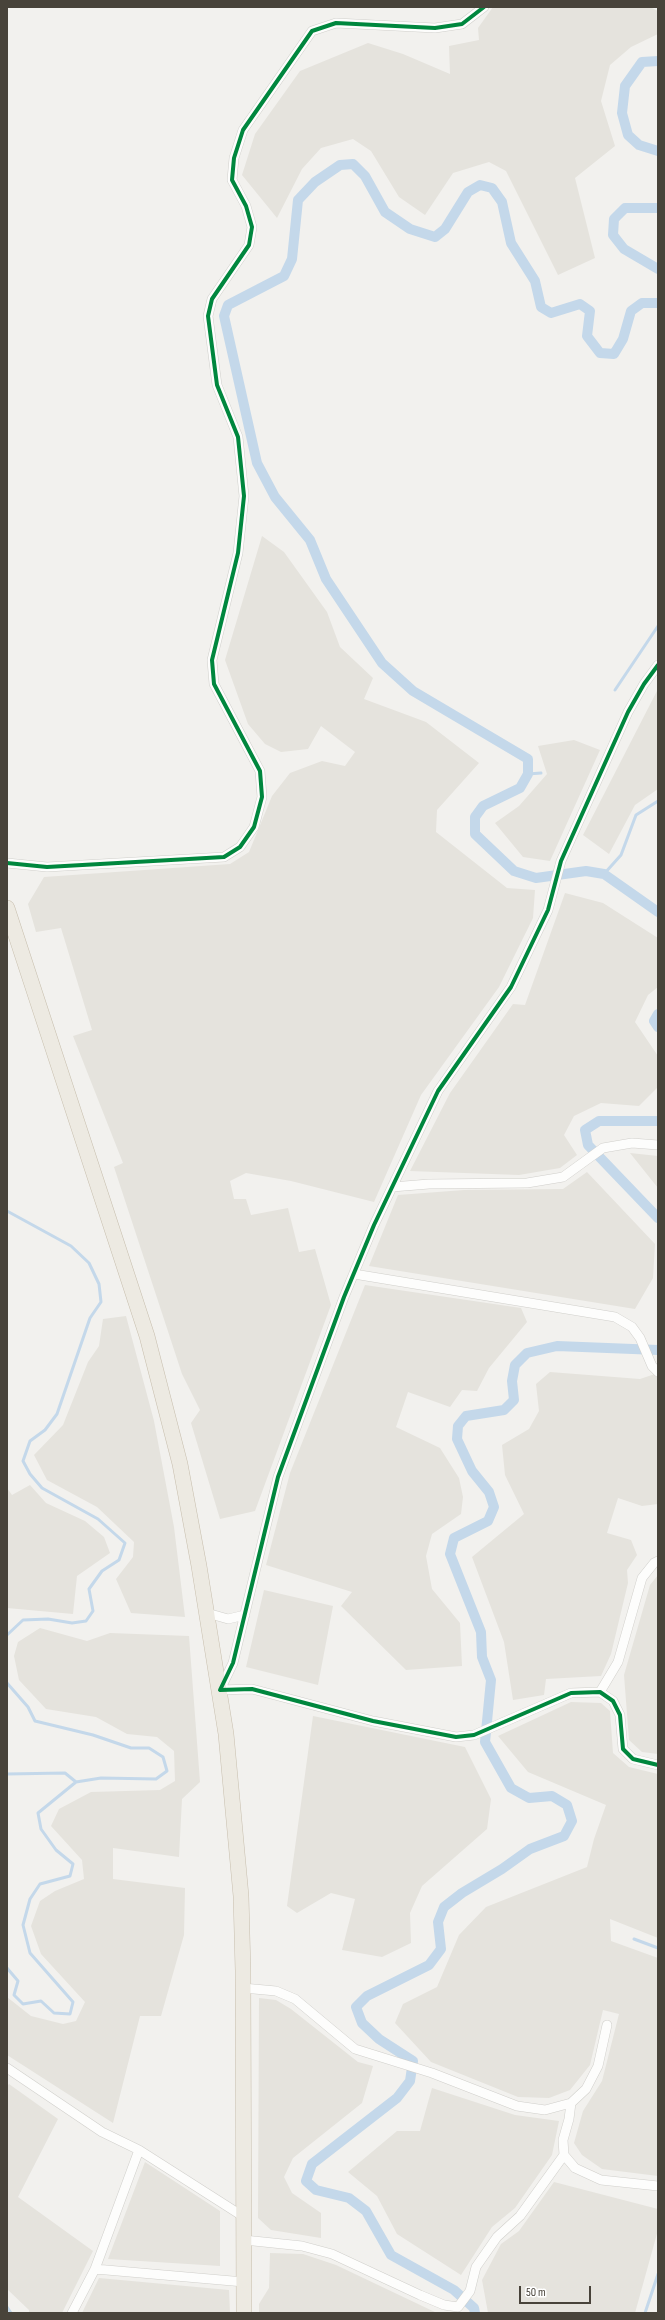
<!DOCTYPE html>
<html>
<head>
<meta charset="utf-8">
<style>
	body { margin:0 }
	#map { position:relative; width:665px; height:2320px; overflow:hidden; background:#f2f1ee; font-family:"Sofia Sans Condensed",sans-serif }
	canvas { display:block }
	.frame { position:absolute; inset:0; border:8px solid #48433a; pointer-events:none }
	.scale { position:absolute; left:519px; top:2286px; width:72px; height:18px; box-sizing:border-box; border:2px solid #48433a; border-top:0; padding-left:5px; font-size:12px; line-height:14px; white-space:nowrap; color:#48433a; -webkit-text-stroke:3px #fff; paint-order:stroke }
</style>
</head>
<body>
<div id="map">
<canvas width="665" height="2320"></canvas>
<div class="frame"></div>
<div class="scale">50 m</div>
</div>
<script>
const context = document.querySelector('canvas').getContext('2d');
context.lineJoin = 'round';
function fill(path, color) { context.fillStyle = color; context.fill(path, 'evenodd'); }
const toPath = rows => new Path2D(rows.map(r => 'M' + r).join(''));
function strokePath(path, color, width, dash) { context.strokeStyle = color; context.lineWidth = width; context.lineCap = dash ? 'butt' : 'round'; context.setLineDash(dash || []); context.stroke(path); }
const residential = toPath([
	[493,7,650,7,658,11,658,34,631,47,610,65,601,101,615,146,575,178,595,258,558,275,506,171,489,162,453,173,425,215,399,197,371,151,353,139,321,148,302,169,277,218,242,175,255,134,300,71,368,43,403,54,450,74,449,46,479,40,478,28],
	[262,536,284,552,327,612,340,647,373,678,364,699,426,722,479,763,437,810,436,832,507,888,535,890,533,918,499,987,421,1095,374,1202,291,1181,246,1173,230,1181,234,1199,246,1199,251,1215,288,1208,299,1252,315,1249,331,1305,255,1511,220,1519,191,1423,200,1410,182,1374,114,1167,123,1163,73,1036,92,1030,61,928,36,932,28,904,44,877,230,864,249,852,272,796,290,773,322,761,345,766,355,752,321,726,308,749,281,752,265,744,248,724,225,660],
	[658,689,658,789,635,805,609,854,583,835],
	[574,740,600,750,550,861,523,857,495,823,519,806,547,774,538,746],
	[565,893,603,903,658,938,658,987,648,995,635,1022,658,1056,658,1087,639,1106,601,1103,574,1116,564,1135,577,1155,560,1168,519,1175,410,1171,450,1093,513,1004,525,1005],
	[630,1153,658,1156,658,1188],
	[587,1172,655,1244,653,1278,635,1309,369,1266,398,1195,464,1190,563,1189],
	[365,1285,521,1308,527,1322,489,1368,477,1391,462,1390,450,1407,408,1392,396,1427,440,1448,459,1478,463,1497,461,1514,432,1534,426,1556,432,1589,460,1623,462,1666,406,1670,341,1606,352,1592,266,1565,290,1473],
	[126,1316,154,1421,174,1527,185,1617,131,1613,116,1579,133,1557,134,1542,97,1507,47,1480,34,1455,63,1425,88,1362,99,1346,103,1319],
	[550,1372,640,1379,658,1373,658,1504,642,1506,618,1498,607,1533,631,1540,637,1555,627,1570,628,1583,611,1654,601,1676,546,1679,544,1695,513,1700,504,1642,472,1557,524,1514,505,1475,502,1445,529,1429,539,1411,536,1384],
	[30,1485,46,1503,85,1521,104,1537,110,1553,77,1576,73,1614,7,1608,7,1488,12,1495],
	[658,1575,658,1754,642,1752,629,1740,624,1675,650,1585],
	[264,1590,333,1606,318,1685,246,1667],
	[40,1628,87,1641,110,1633,189,1636,200,1782,182,1799,179,1857,113,1848,113,1879,185,1888,184,1935,161,2016,140,2016,113,2123,7,2055,7,1997,31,2016,63,2024,76,2021,85,2002,41,1954,31,1926,40,1901,55,1891,84,1879,82,1860,51,1826,59,1809,91,1792,160,1790,175,1781,174,1751,157,1737,127,1734,96,1717,46,1709,19,1680,14,1656,18,1642],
	[571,1702,601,1703,610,1711,613,1753,629,1767,658,1774,658,1938,610,1919,611,1941,658,1958,658,2176,602,2169,582,2155,574,2143,583,2111,602,2081,619,2014,603,2010,590,2065,570,2090,549,2098,518,2097,431,2062,395,2023,403,2004,437,1987,459,1935,486,1907,587,1867,594,1839,606,1805,528,1772,498,1736],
	[313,1716,465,1747,491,1799,487,1829,422,1886,410,1913,411,1943,382,1957,342,1950,355,1899,331,1893,297,1913,287,1906],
	[259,1998,276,2000,291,2009,358,2062,373,2066,362,2103,293,2158,284,2177,292,2193,321,2213,321,2238,271,2230,258,2218],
	[9,2084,58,2119,18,2197,93,2251,62,2313,29,2313,29,2310,7,2289,7,2086],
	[432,2088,515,2115,559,2121,552,2155,515,2208,492,2227,461,2275,397,2234,377,2196,348,2172,397,2131,420,2131],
	[145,2162,220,2211,220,2266,108,2259],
	[554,2182,658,2209,658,2230,635,2313,488,2313,482,2280,501,2244,519,2231],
	[270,2253,303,2254,336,2265,437,2313,259,2313,259,2304,269,2288],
	[99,2278,229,2290,230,2313,82,2313]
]);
const stream = toPath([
	[615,690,658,626],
	[528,774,541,773],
	[604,874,621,855,636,815,658,801],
	[7,1211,71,1246,89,1263,99,1284,101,1302,90,1318,57,1414,45,1430,30,1441,23,1461,30,1474,42,1488,98,1519,125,1543,119,1560,102,1571,89,1589,93,1611,86,1621,72,1623,48,1619,23,1620,7,1635],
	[7,1683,28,1707,35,1721,93,1735,131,1748,149,1748,163,1757,167,1771,156,1779,101,1778,76,1782,38,1813,41,1829,56,1850,73,1864,70,1876,40,1884,30,1899,23,1925,30,1953,73,2002,70,2014,54,2013,41,2001,23,2004,14,1995,18,1981,7,1968],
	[7,1774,65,1773,76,1782],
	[634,1939,658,1948],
	[7,2307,11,2313],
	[645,2313,658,2274]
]);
const canal = toPath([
	[658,61,642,62,625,86,622,113,628,135,639,145,658,151],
	[658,208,625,208,614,219,613,235,624,249,658,269],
	[658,303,642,303,631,311,623,339,614,354,600,353,587,336,590,311,580,304,551,313,541,307,535,281,511,243,502,202,492,188,480,185,468,192,445,229,435,237,410,229,385,212,365,176,353,164,340,165,315,182,298,200,292,259,284,276,228,305,224,316,257,463,275,497,310,540,326,579,382,663,413,691,528,759,528,774,520,788,483,806,475,817,475,834,514,871,536,878,586,871,604,874,658,912],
	[658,1014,654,1021,658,1027],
	[658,1121,599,1121,585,1130,588,1145,658,1218],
	[475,2313,474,2308,454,2290,391,2255,366,2211,349,2198,316,2190,306,2181,312,2164,397,2098,410,2081,413,2061,379,2039,362,2023,356,2007,367,1996,429,1965,441,1949,438,1922,444,1907,462,1893,502,1869,530,1849,564,1836,572,1821,567,1805,552,1796,529,1798,511,1788,485,1742,491,1680,482,1657,481,1632,450,1554,454,1538,488,1521,494,1507,489,1492,472,1471,457,1439,458,1426,466,1416,504,1410,514,1400,512,1381,515,1365,527,1353,557,1346,658,1350]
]);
const minor = toPath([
	[658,665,644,684,628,712,561,861,548,910,511,987,438,1091,374,1225,344,1297,278,1477,233,1663,220,1690,252,1689,373,1721,456,1737,474,1735,571,1693,600,1692,613,1701,620,1715,623,1749,633,1759,658,1765],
	[7,863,47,867,224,857,240,847,254,827,262,797,260,771,214,684,212,660,238,553,244,496,238,437,217,385,208,316,212,299,249,245,252,227,246,206,232,180,234,158,243,130,312,31,336,23,435,28,462,24,484,7],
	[392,1187,429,1184,527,1183,563,1177,603,1148,632,1143,658,1145],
	[354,1274,615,1317,632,1327,640,1338,652,1366,658,1372],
	[207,1613,228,1619,245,1615],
	[600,1692,618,1662,642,1578,654,1563,658,1561],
	[243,1988,276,1991,295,1999,355,2049,432,2073,517,2106,545,2110,571,2103,586,2089,598,2066,607,2025],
	[7,2068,102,2132,139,2150,244,2217],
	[571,2103,569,2119,563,2140,564,2155,575,2168,601,2180,658,2186],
	[244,2240,302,2246,332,2254,420,2295,444,2305,458,2307,470,2291,476,2267,497,2237,520,2216,564,2155],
	[95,2269,244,2282],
	[72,2313,95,2269,139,2150]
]);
const trunk = toPath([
	[7,908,147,1336,180,1464,199,1566,226,1734,241,1896,243,1971,244,2313]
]);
const cycleway = toPath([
	[658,665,644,684,628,712,561,861,548,910,511,987,438,1091,374,1225,344,1297,278,1477,233,1663,220,1690,252,1689,373,1721,456,1737,474,1735,571,1693,600,1692,613,1701,620,1715,623,1749,633,1759,658,1765],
	[7,863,47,867,224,857,240,847,254,827,262,797,260,771,214,684,212,660,238,553,244,496,238,437,217,385,208,316,212,299,249,245,252,227,246,206,232,180,234,158,243,130,312,31,336,23,435,28,462,24,484,7]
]);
fill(residential, '#e5e3dd');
strokePath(stream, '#c4d8ea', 3);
strokePath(canal, '#c4d8ea', 10);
strokePath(minor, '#d0cfcb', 10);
strokePath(trunk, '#c7bead', 16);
strokePath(minor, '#fdfdfc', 9);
strokePath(trunk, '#edeae2', 15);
strokePath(cycleway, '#00873e', 4);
</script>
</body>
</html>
